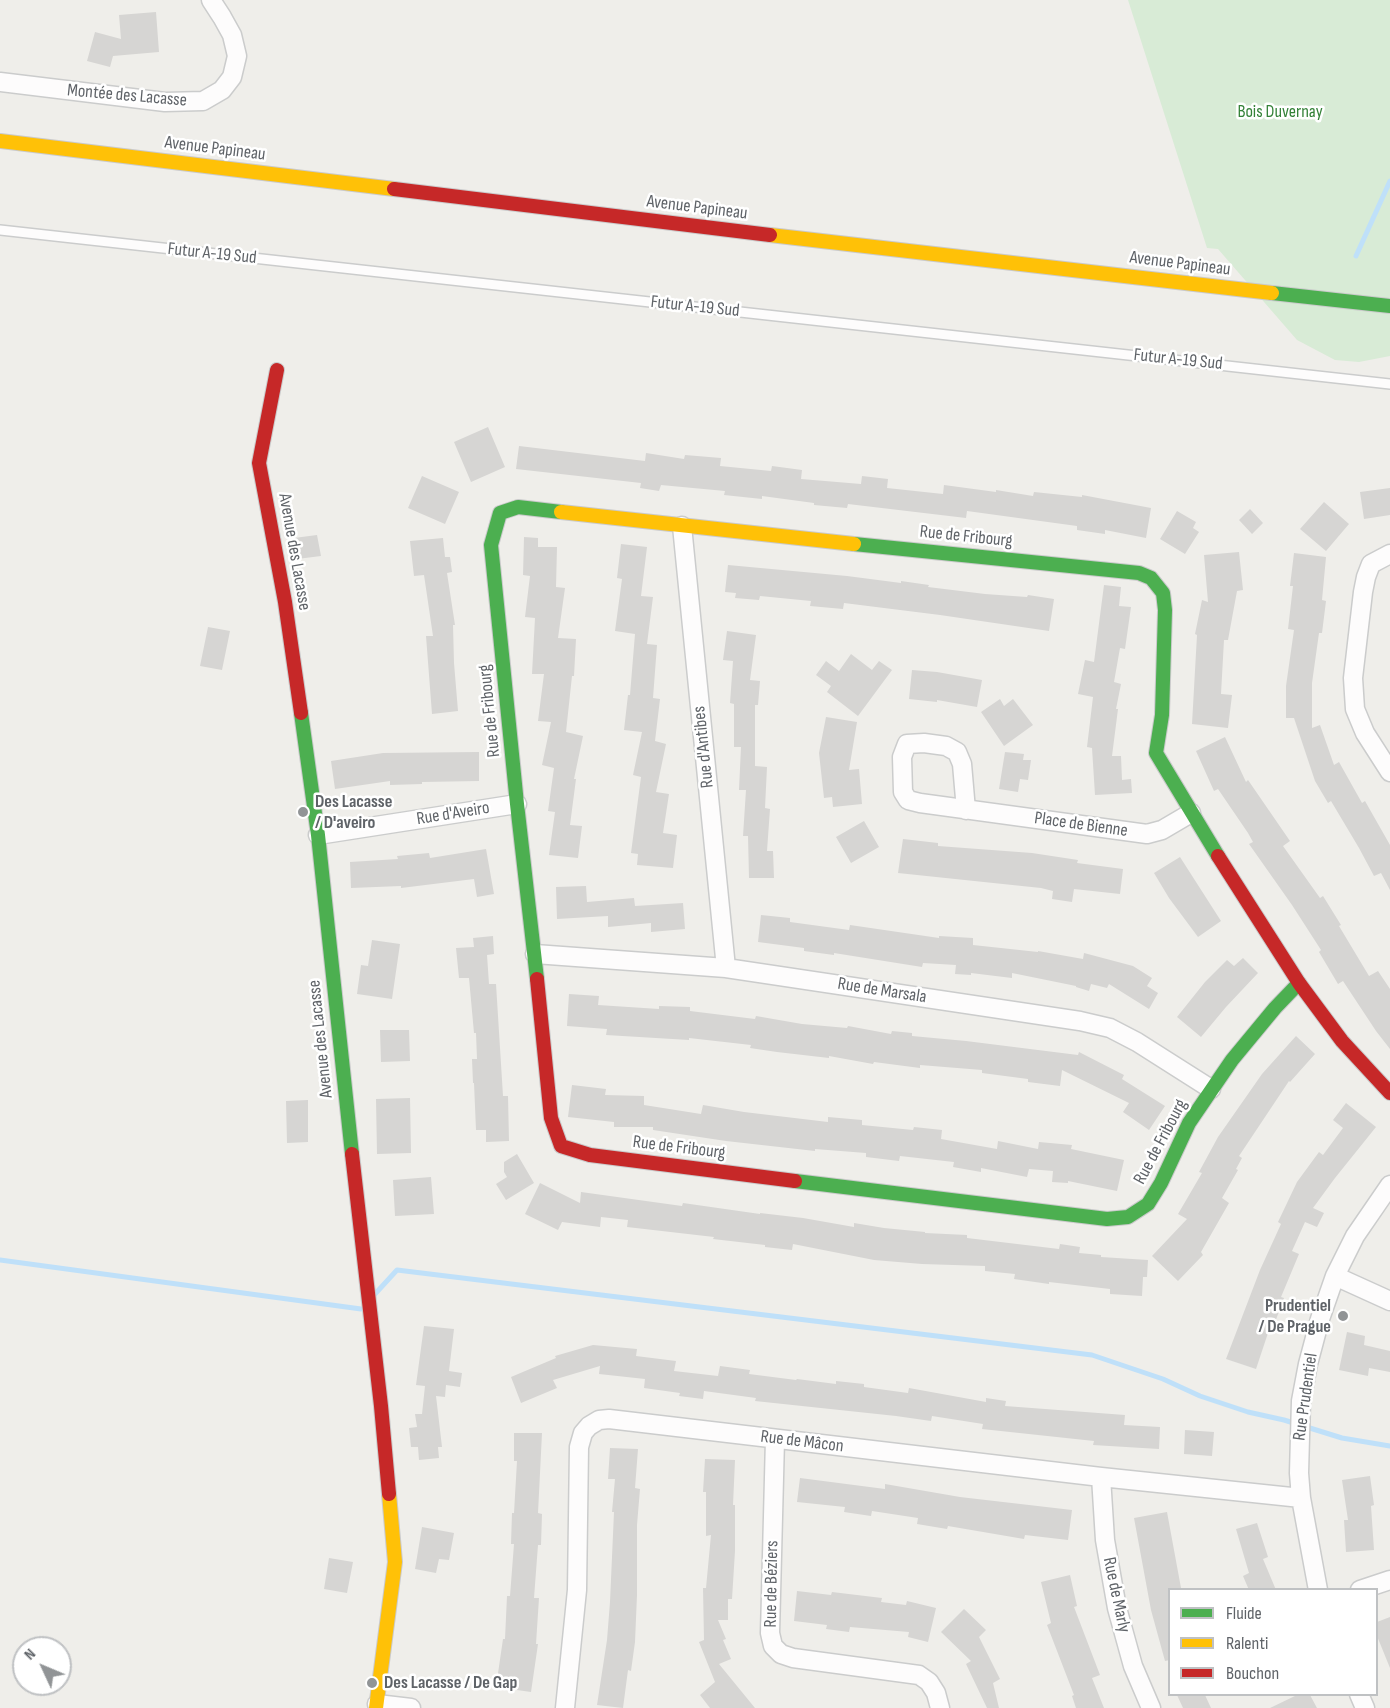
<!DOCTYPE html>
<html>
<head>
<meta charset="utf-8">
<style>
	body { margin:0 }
	#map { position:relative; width:1390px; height:1708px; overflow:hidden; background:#efeeea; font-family:"Sofia Sans Condensed",sans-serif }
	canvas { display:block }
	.legend { position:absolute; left:1168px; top:1588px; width:210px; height:108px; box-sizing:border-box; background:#fff; border:2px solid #bfc1c3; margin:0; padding:8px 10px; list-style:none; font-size:18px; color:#5f6368 }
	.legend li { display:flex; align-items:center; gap:12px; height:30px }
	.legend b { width:30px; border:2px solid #bfc1c3 }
	.north { position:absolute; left:12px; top:1636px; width:60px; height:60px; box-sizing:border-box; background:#fff; border:2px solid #bfc1c3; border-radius:50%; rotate:314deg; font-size:16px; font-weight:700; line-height:24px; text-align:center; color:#5f6368 }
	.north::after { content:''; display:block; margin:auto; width:21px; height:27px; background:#919496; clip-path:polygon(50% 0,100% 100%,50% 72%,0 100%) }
</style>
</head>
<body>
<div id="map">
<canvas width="1390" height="1708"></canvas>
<ul class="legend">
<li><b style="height:8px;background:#4caf50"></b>Fluide</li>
<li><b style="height:8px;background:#ffc107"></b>Ralenti</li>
<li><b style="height:8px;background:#c62828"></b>Bouchon</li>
</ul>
<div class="north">N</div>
</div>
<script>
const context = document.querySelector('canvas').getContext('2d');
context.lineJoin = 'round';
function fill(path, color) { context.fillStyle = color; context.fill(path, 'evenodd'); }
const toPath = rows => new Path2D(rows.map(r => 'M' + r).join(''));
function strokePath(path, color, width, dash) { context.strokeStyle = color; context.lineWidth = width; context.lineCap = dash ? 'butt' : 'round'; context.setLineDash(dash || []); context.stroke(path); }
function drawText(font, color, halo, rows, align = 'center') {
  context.font = font + ' "Sofia Sans Condensed",sans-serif'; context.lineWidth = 5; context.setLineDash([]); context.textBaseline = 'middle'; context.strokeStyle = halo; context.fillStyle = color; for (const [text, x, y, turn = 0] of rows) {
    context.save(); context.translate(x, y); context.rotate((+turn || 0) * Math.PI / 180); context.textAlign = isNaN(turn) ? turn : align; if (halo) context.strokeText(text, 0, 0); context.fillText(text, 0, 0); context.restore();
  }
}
const green = toPath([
	[1128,0,1390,0,1390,356,1359,362,1335,360,1297,340,1218,249,1207,248]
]);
const stream = toPath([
	[1356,256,1390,181],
	[0,1260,361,1309],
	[375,1294,397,1270,1092,1355,1163,1379,1200,1396,1248,1412,1284,1420,1342,1438,1390,1446]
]);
const building = toPath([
	[156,12,159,52,113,56,110,67,87,61,95,32,121,39,119,15],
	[488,427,505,467,471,482,454,442],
	[519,446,645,461,646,453,684,459,685,455,721,458,720,466,771,471,772,466,802,470,801,479,861,484,862,476,888,479,887,488,943,494,944,485,996,492,996,490,1033,496,1034,492,1082,497,1082,495,1151,508,1146,538,1105,530,1105,534,1077,530,1077,526,967,511,966,518,848,504,847,508,814,505,814,503,762,496,762,499,724,495,725,491,661,485,659,491,640,488,641,483,516,469],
	[422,476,459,492,445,524,408,508],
	[1390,488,1390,515,1364,519,1360,492],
	[1324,502,1349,524,1326,551,1300,529],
	[1250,509,1263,523,1252,534,1239,520],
	[1177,511,1196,522,1193,528,1199,532,1185,554,1160,539],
	[317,535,321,556,297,559,294,538],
	[524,537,538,538,538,547,557,547,556,587,565,588,558,638,576,639,574,676,572,676,566,732,583,736,574,779,576,779,570,825,582,826,578,858,549,855,555,812,548,811,554,768,542,765,551,722,538,721,544,674,532,674,535,618,525,617,530,576,523,575],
	[443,538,445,557,450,557,452,572,447,573,455,625,453,625,454,663,458,711,432,714,426,636,433,636,424,575,414,576,410,541],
	[621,544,647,547,641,596,653,597,647,644,657,645,653,698,660,699,655,741,666,744,656,792,669,794,663,833,677,835,673,868,637,865,638,854,631,853,641,777,633,775,642,732,624,730,628,695,630,695,635,634,615,631,622,579,617,578],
	[1239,552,1243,590,1237,591,1228,640,1224,640,1221,694,1232,695,1228,728,1192,724,1197,635,1195,634,1202,600,1208,602,1204,555],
	[1294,553,1326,557,1322,600,1326,601,1322,633,1319,633,1312,683,1312,728,1320,725,1334,765,1339,762,1362,803,1365,801,1390,845,1390,890,1381,873,1374,876,1359,848,1331,801,1328,803,1315,781,1294,718,1286,718,1286,686,1294,630,1288,629,1293,586,1290,586],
	[728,565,847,576,901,583,901,581,929,585,928,587,985,594,1027,597,1028,595,1054,599,1049,631,940,615,844,603,843,609,810,606,811,601,760,596,759,600,735,598,736,593,725,592],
	[1104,585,1121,587,1119,606,1131,607,1125,649,1120,648,1114,682,1121,684,1116,709,1118,709,1112,756,1121,756,1122,780,1131,779,1132,793,1095,795,1092,748,1087,747,1093,697,1078,694,1085,660,1094,662],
	[208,627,230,631,222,670,200,666],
	[727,631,756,635,750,680,760,681,758,705,755,705,755,766,767,767,765,808,770,809,767,851,773,851,774,878,749,878,748,836,743,836,746,790,739,790,741,747,734,747,734,704,730,703,733,661,723,660],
	[851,654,872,670,879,661,892,670,858,716,827,692,831,686,816,675,826,661,839,671],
	[912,670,937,672,982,680,977,707,937,700,937,702,909,699],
	[1000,699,1004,706,1013,699,1033,725,1004,746,981,712],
	[826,717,857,722,849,770,859,769,862,804,833,807,832,797,824,798,819,753],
	[1225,737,1246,782,1248,780,1290,841,1283,846,1320,898,1323,896,1341,925,1339,926,1369,976,1378,971,1390,989,1390,1049,1376,1031,1343,981,1338,984,1319,952,1321,950,1292,905,1249,844,1253,842,1248,833,1218,789,1214,791,1196,751],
	[479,752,479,781,422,782,422,784,390,785,390,781,335,789,331,761,383,753],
	[1005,752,1024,754,1023,760,1031,760,1028,780,1020,779,1018,792,999,789],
	[864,821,879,847,851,863,836,837],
	[903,839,938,843,938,846,1032,853,1078,860,1077,863,1123,869,1120,894,1074,889,1072,902,1052,899,1053,891,1041,888,898,873],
	[486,849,494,894,477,897,474,879,401,888,401,886,351,888,350,862,398,859,397,856,429,853,430,858],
	[1180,857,1221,921,1198,937,1169,898,1154,873],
	[586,886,587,902,634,898,635,906,683,903,685,929,651,932,651,923,608,927,608,916,557,919,556,887],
	[761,915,790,918,790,922,849,930,850,925,939,938,939,936,973,938,973,945,1038,952,1038,951,1083,959,1084,953,1133,966,1152,978,1147,986,1158,993,1149,1009,1109,984,1107,988,1091,984,1089,991,1076,987,1076,986,1012,973,1012,978,971,973,971,975,955,974,956,965,923,963,922,967,834,953,834,955,804,951,804,948,758,942],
	[493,936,494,954,487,955,489,984,496,984,503,1096,508,1096,509,1141,486,1142,486,1130,476,1130,474,1083,473,1083,472,1059,477,1059,476,1033,474,1033,469,978,459,978,456,948,474,947,473,938],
	[372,940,400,944,392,999,357,994,361,965,368,966],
	[1243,958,1258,973,1226,1007,1201,1037,1177,1017,1205,982,1227,960,1234,966],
	[569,994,599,996,598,1005,659,1009,659,1006,690,1007,690,1011,755,1019,756,1016,802,1024,847,1028,848,1026,891,1034,892,1031,912,1033,912,1036,966,1041,1078,1055,1079,1052,1124,1075,1122,1079,1165,1106,1149,1130,1123,1112,1129,1103,1062,1070,1060,1086,1028,1082,1028,1079,982,1073,982,1070,920,1065,920,1068,874,1062,873,1064,829,1056,829,1058,777,1052,750,1048,751,1045,689,1038,689,1040,606,1035,607,1029,567,1026],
	[380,1030,409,1030,410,1061,381,1062],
	[1296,1036,1315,1054,1290,1082,1289,1081,1239,1156,1242,1158,1236,1169,1238,1170,1222,1198,1229,1203,1201,1252,1203,1255,1178,1281,1152,1256,1187,1219,1178,1214,1202,1173,1199,1172,1218,1137,1262,1074],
	[572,1085,606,1089,605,1095,644,1096,644,1105,701,1114,703,1105,744,1112,828,1122,828,1117,862,1120,862,1125,913,1130,914,1127,942,1130,941,1139,997,1149,998,1141,1038,1149,1039,1142,1072,1145,1071,1149,1124,1160,1117,1191,1068,1181,1068,1183,1052,1182,1053,1171,1029,1169,1027,1177,981,1168,981,1172,953,1167,954,1162,900,1156,899,1161,866,1157,866,1153,815,1149,815,1151,726,1141,653,1130,653,1127,614,1127,614,1122,568,1117],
	[410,1098,411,1153,377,1154,376,1099],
	[308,1100,308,1142,287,1143,286,1101],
	[1346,1103,1376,1127,1335,1178,1313,1208,1324,1213,1317,1227,1305,1222,1292,1251,1299,1254,1281,1297,1284,1298,1274,1325,1271,1324,1256,1369,1226,1359,1260,1270,1281,1224,1278,1222,1297,1182,1319,1152,1323,1155,1343,1128,1333,1120],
	[517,1154,534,1183,506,1200,496,1184,507,1177,504,1172,504,1162],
	[431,1177,434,1214,395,1216,393,1180],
	[540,1183,580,1203,581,1192,682,1206,683,1203,760,1214,760,1213,803,1218,854,1227,854,1223,884,1228,925,1232,925,1233,967,1235,967,1238,1059,1249,1060,1244,1080,1247,1079,1253,1101,1255,1101,1257,1148,1260,1147,1277,1143,1277,1142,1296,1110,1294,1110,1289,1049,1282,1049,1284,1014,1279,1015,1274,985,1271,985,1266,922,1264,874,1260,793,1244,792,1250,765,1247,765,1245,713,1239,714,1237,627,1227,628,1220,601,1217,600,1227,562,1222,558,1230,525,1214],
	[424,1326,454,1329,449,1371,462,1373,460,1387,446,1385,445,1397,436,1396,442,1447,438,1447,439,1458,419,1460,418,1447,411,1447,409,1428,417,1427,415,1414,422,1414,425,1386,416,1385],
	[1347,1332,1365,1336,1364,1345,1390,1351,1390,1372,1369,1368,1368,1376,1339,1370],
	[593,1345,637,1349,636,1356,676,1361,674,1371,718,1376,720,1366,750,1370,749,1374,796,1380,797,1379,836,1384,836,1381,864,1384,864,1387,908,1393,909,1388,986,1402,986,1398,1006,1401,1005,1406,1125,1415,1124,1425,1160,1427,1159,1449,1093,1445,1094,1441,982,1429,983,1424,932,1416,931,1421,896,1416,755,1401,756,1398,704,1391,703,1399,679,1396,680,1393,644,1388,645,1379,599,1374,600,1366,553,1380,557,1388,521,1403,511,1377,556,1358,555,1356],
	[1185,1430,1214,1432,1212,1456,1184,1454],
	[514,1433,542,1433,538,1513,542,1514,541,1545,538,1545,534,1598,539,1598,536,1644,538,1644,531,1692,496,1687,503,1639,505,1639,507,1596,510,1596,514,1544,511,1544,512,1513,514,1513,517,1461,514,1461],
	[610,1448,638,1449,635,1488,640,1489,637,1525,637,1595,635,1642,631,1671,628,1670,623,1708,597,1705,607,1640,610,1602,614,1512,612,1512,615,1479,608,1479],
	[705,1459,735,1460,733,1505,735,1505,735,1551,732,1599,728,1599,728,1620,718,1620,726,1639,723,1640,731,1659,719,1664,755,1708,710,1708,700,1695,715,1682,699,1642,704,1640,703,1588,706,1588,711,1535,706,1536,706,1492,703,1492],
	[1370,1476,1374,1505,1371,1506,1374,1550,1346,1552,1344,1520,1348,1520,1342,1480],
	[800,1478,885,1489,885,1484,960,1497,1072,1510,1068,1540,1025,1535,1024,1539,948,1526,947,1529,917,1524,918,1518,872,1511,871,1516,844,1512,845,1507,797,1502],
	[1167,1512,1181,1588,1170,1590,1170,1660,1165,1661,1151,1610,1134,1518],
	[1257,1523,1268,1557,1263,1559,1276,1590,1249,1590,1243,1576,1249,1573,1236,1529],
	[422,1527,454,1533,449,1560,439,1559,436,1573,415,1569],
	[329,1558,353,1562,347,1593,324,1589],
	[1070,1575,1077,1606,1074,1607,1100,1675,1092,1678,1104,1708,1076,1708,1072,1696,1074,1695,1047,1625,1051,1623,1041,1582],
	[797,1591,831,1595,832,1592,882,1598,881,1602,906,1605,907,1601,936,1608,928,1642,908,1637,909,1632,850,1627,849,1632,826,1629,827,1625,794,1621],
	[964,1609,986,1630,979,1637,1000,1679,993,1683,999,1708,987,1708,966,1664,971,1661,941,1632],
	[1390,1617,1390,1668,1377,1636,1377,1622],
	[1177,1695,1205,1695,1211,1708,1183,1708],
	[1297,1695,1310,1695,1317,1708,1270,1708]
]);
const lane = toPath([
	[0,230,1390,384]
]);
const street = toPath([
	[0,82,165,102,203,101,222,90,232,77,237,56,232,35,222,17,211,0],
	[682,526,726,968],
	[1390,554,1371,564,1366,577,1363,592,1353,678,1355,709,1365,733,1390,772],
	[966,810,962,764,957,752,946,746,924,743,907,744,902,757,903,792,908,800,920,803,1147,834,1162,830,1191,813],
	[318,835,517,804],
	[535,954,726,968,1080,1021,1110,1028,1137,1042,1211,1089],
	[1335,1276,1390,1301],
	[775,1439,770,1633,773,1646,781,1654,793,1658,919,1675,929,1682,936,1693,940,1708],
	[1101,1477,1105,1540,1117,1608,1133,1666,1151,1708],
	[1318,1590,1301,1498,1299,1473,1301,1401,1308,1364,1320,1319,1335,1276,1355,1236,1390,1185],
	[1360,1590,1390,1580],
	[1359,1694,1365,1708],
	[377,1704,411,1708],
	[565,1708,577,1590,579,1447,583,1433,589,1426,599,1420,609,1419,1101,1477,1301,1498]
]);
const fast = toPath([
	[1272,293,1390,306],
	[854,544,1139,573,1151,578,1163,593,1165,610,1162,715,1156,753,1218,856],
	[301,713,318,835,352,1154],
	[537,979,517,804,491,545,500,513,518,507,561,512],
	[795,1181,1107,1219,1128,1217,1148,1204,1161,1183,1189,1123,1232,1060,1275,1008,1299,983]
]);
const slow = toPath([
	[0,141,394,189],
	[770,235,1272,293],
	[561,512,854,544],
	[376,1708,395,1562,389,1494]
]);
const jam = toPath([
	[394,189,770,235],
	[277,370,259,463,285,602,301,713],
	[1218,856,1299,983,1342,1041,1390,1093],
	[537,979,551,1118,561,1146,590,1155,795,1181],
	[352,1154,381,1406,389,1494]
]);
const markers = [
	[303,812,6,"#919496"],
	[1343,1316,6,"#919496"],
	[372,1683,6,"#919496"]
];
const streetNames = [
	["Montée des Lacasse",127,96,5],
	["Avenue Papineau",215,149,7],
	["Avenue Papineau",697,208,7],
	["Futur A-19 Sud",212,254,6],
	["Avenue Papineau",1180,264,7],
	["Futur A-19 Sud",695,307,6],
	["Futur A-19 Sud",1178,360,6],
	["Rue de Fribourg",966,537,6],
	["Avenue des Lacasse",294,552,80],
	["Rue de Fribourg",490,711,-96],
	["Rue d'Antibes",704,747,-96],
	["Rue d'Aveiro",453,814,-9],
	["Place de Bienne",1081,825,8],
	["Rue de Marsala",882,991,9],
	["Avenue des Lacasse",321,1039,-96],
	["Rue de Fribourg",1161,1142,-62],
	["Rue de Fribourg",679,1148,7],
	["Rue Prudentiel",1306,1397,-82],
	["Rue de Mâcon",802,1442,7],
	["Rue de Béziers",772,1584,-89],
	["Rue de Marly",1116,1595,78]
];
const parkNames = [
	["Bois Duvernay",1280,112]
];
const poiNames = [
	["Des Lacasse",315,802],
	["/ D'aveiro",315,823],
	["Prudentiel",1331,1306,"right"],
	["/ De Prague",1331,1327,"right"],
	["Des Lacasse / De Gap",384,1683]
];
fill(green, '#d8ebd6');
strokePath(stream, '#bfe0f9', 5);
fill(building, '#d6d5d3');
strokePath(lane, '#cbcccc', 12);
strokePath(street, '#cbcccc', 21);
strokePath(fast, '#cacacb', 16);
strokePath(slow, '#cacacb', 16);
strokePath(jam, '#cacacb', 16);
strokePath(lane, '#fdfcfc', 9);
strokePath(street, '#fdfcfc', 18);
strokePath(fast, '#4caf50', 14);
strokePath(slow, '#ffc107', 14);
strokePath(jam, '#c62828', 14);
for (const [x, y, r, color] of markers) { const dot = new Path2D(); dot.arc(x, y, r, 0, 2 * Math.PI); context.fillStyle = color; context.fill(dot); strokePath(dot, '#fff', 2); }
drawText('18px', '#5f6368', '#fff', streetNames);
drawText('18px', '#348238', '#fff', parkNames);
drawText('bold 18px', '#5f6368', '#fff', poiNames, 'left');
</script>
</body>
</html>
